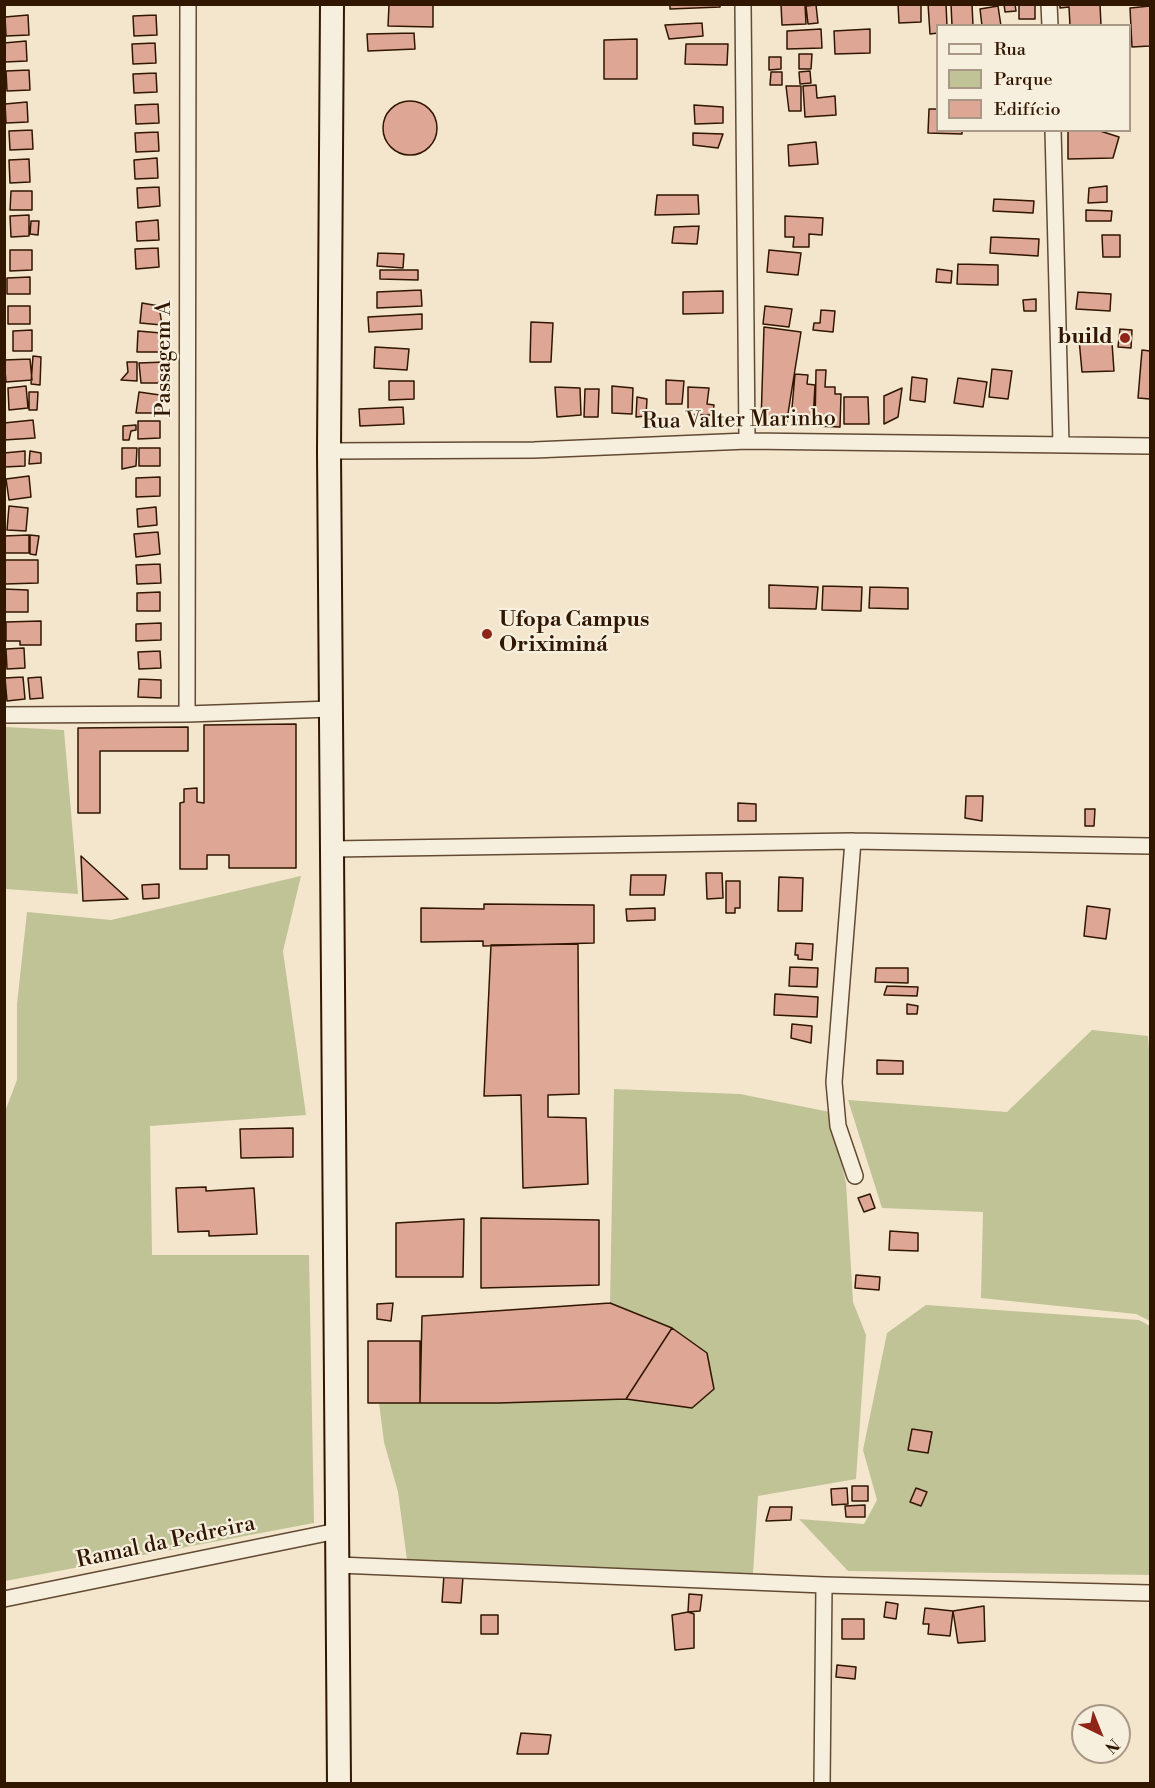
<!DOCTYPE html>
<html>
<head>
<meta charset="utf-8">
<style>
	body { margin:0 }
	#map { position:relative; width:1155px; height:1788px; overflow:hidden; background:#f3e6cd; font-family:"Libre Bodoni",serif }
	canvas { display:block }
	.frame { position:absolute; inset:0; border:6px solid #311600; pointer-events:none }
	.legend { position:absolute; left:936px; top:24px; width:195px; height:108px; box-sizing:border-box; background:#f7efde; border:2px solid #a89885; margin:0; padding:8px 10px; list-style:none; font-size:18px; color:#311600 }
	.legend li { display:flex; align-items:center; gap:12px; height:30px }
	.legend b { width:30px; border:2px solid #a89885 }
	.north { position:absolute; left:1071px; top:1704px; width:60px; height:60px; box-sizing:border-box; background:#f7efde; border:2px solid #a89885; border-radius:50%; rotate:137deg; font-size:16px; font-weight:700; line-height:24px; text-align:center; color:#311600 }
	.north::after { content:''; display:block; margin:auto; width:21px; height:27px; background:#8f2418; clip-path:polygon(50% 0,100% 100%,50% 72%,0 100%) }
</style>
</head>
<body>
<div id="map">
<canvas width="1155" height="1788"></canvas>
<div class="frame"></div>
<ul class="legend">
<li><b style="height:8px;background:#f7efde"></b>Rua</li>
<li><b style="height:16px;background:#c0c395"></b>Parque</li>
<li><b style="height:16px;background:#dda695"></b>Edifício</li>
</ul>
<div class="north">N</div>
</div>
<script>
const context = document.querySelector('canvas').getContext('2d');
context.lineJoin = 'round';
function fill(path, color) { context.fillStyle = color; context.fill(path, 'evenodd'); }
const toPath = rows => new Path2D(rows.map(r => 'M' + r).join(''));
function strokePath(path, color, width, dash) { context.strokeStyle = color; context.lineWidth = width; context.lineCap = dash ? 'butt' : 'round'; context.setLineDash(dash || []); context.stroke(path); }
function drawText(font, color, halo, rows, align = 'center') {
  context.font = font + ' "Libre Bodoni",serif'; context.lineWidth = 4.5; context.setLineDash([]); context.textBaseline = 'middle'; context.strokeStyle = halo; context.fillStyle = color; for (const [text, x, y, turn = 0] of rows) {
    context.save(); context.translate(x, y); context.rotate((+turn || 0) * Math.PI / 180); context.textAlign = isNaN(turn) ? turn : align; if (halo) context.strokeText(text, 0, 0); context.fillText(text, 0, 0); context.restore();
  }
}
const green = toPath([
	[5,727,64,730,78,894,5,889],
	[301,876,283,951,306,1115,150,1126,152,1255,309,1255,314,1523,5,1581,4,1114,17,1080,17,1004,27,912,111,920],
	[1092,1030,1148,1036,1150,1059,1150,1321,1136,1314,981,1298,983,1212,882,1208,848,1100,1007,1112],
	[614,1089,740,1094,830,1112,846,1183,853,1302,866,1335,856,1479,758,1496,753,1573,625,1570,407,1560,398,1492,384,1442,379,1403,499,1403,626,1399,692,1408,714,1389,707,1353,672,1328,610,1303],
	[926,1305,1139,1320,1150,1326,1150,1575,848,1571,799,1519,864,1524,877,1500,863,1450,887,1333]
]);
const building = toPath([
	[670,4,720,4,720,7,670,9,670,4],
	[781,4,805,4,806,24,782,25,781,4],
	[898,4,921,4,921,22,899,23,898,4],
	[928,4,946,4,947,26,938,26,938,33,930,34,928,4],
	[951,4,972,4,973,26,952,26,951,4],
	[1004,4,1015,4,1016,11,1005,12,1004,4],
	[1019,4,1035,4,1035,19,1019,19,1019,4],
	[1060,4,1100,4,1101,26,1070,26,1069,7,1060,8,1060,4],
	[389,5,433,5,433,27,388,26,389,5],
	[816,5,818,23,808,24,806,6,816,5],
	[998,6,1001,26,982,26,980,9,998,6],
	[1150,6,1150,46,1132,47,1130,8,1150,6],
	[28,15,29,35,6,36,5,17,28,15],
	[156,15,157,35,134,36,133,16,156,15],
	[702,23,703,36,669,39,665,25,702,23],
	[821,29,822,48,787,49,787,31,821,29],
	[870,29,870,53,835,54,834,31,870,29],
	[414,33,415,49,368,51,367,34,414,33],
	[637,39,637,79,604,79,604,40,637,39],
	[26,41,27,61,5,62,4,43,26,41],
	[155,43,156,63,133,64,132,44,155,43],
	[686,44,728,44,727,65,685,64,686,44],
	[799,54,812,54,811,69,799,69,799,54],
	[769,57,781,57,781,69,769,70,769,57],
	[29,70,30,90,7,91,6,71,29,70],
	[810,71,811,83,800,84,799,72,810,71],
	[771,72,782,72,782,85,770,85,771,72],
	[156,73,157,92,134,93,133,74,156,73],
	[816,85,817,98,835,96,836,115,805,117,803,86,816,85],
	[786,86,801,86,801,111,789,111,786,86],
	'383 128a27 27 0 1 1 54 0a27 27 0 1 1-54 0Z',
	[27,102,28,122,6,123,5,104,27,102],
	[158,104,159,123,136,124,135,105,158,104],
	[694,105,723,107,723,123,695,124,694,105],
	[929,109,938,109,938,130,962,130,962,134,928,133,929,109],
	[32,130,33,149,10,150,9,131,32,130],
	[1068,130,1097,130,1119,137,1113,158,1068,159,1068,130],
	[158,132,159,151,136,152,135,133,158,132],
	[693,133,723,134,718,148,693,145,693,133],
	[816,142,818,164,789,166,788,145,816,142],
	[157,158,158,178,135,179,134,160,157,158],
	[29,159,30,182,10,183,9,160,29,159],
	[1107,186,1107,202,1088,203,1089,188,1107,186],
	[159,187,160,206,138,208,137,188,159,187],
	[11,191,32,191,32,210,10,210,11,191],
	[657,195,698,195,699,214,655,215,657,195],
	[994,199,1034,201,1033,213,993,211,994,199],
	[1086,210,1112,211,1111,221,1086,221,1086,210],
	[29,215,29,236,11,237,10,216,29,215],
	[785,216,823,218,822,235,809,234,809,247,793,247,794,237,785,237,785,216],
	[158,220,159,240,137,241,136,222,158,220],
	[31,221,39,221,38,235,30,234,31,221],
	[699,226,697,244,672,243,674,227,699,226],
	[1102,235,1120,235,1120,257,1103,257,1102,235],
	[991,237,1039,239,1038,256,990,253,991,237],
	[158,248,159,267,136,269,135,249,158,248],
	[10,250,32,250,32,270,10,271,10,250],
	[769,250,801,253,798,275,767,272,769,250],
	[378,253,404,254,403,268,377,266,378,253],
	[958,264,998,265,998,285,957,284,958,264],
	[937,269,952,271,951,283,936,282,937,269],
	[380,270,418,270,418,280,380,279,380,270],
	[30,277,30,294,7,294,7,278,30,277],
	[421,290,422,306,377,308,377,292,421,290],
	[723,291,723,313,683,314,683,292,723,291],
	[1078,292,1111,294,1110,311,1076,309,1078,292],
	[1036,299,1036,311,1024,311,1023,300,1036,299],
	[142,303,159,306,162,325,140,323,142,303],
	[8,306,30,306,30,324,8,324,8,306],
	[765,306,792,309,789,327,763,324,765,306],
	[821,310,835,311,833,332,813,330,814,323,820,323,821,310],
	[422,314,422,329,369,332,368,317,422,314],
	[531,322,553,323,551,362,530,362,531,322],
	[764,327,801,332,786,426,761,422,764,327],
	[1120,329,1132,330,1131,348,1118,347,1120,329],
	[32,330,32,351,13,351,13,331,32,330],
	[138,331,161,333,162,352,137,352,138,331],
	[1079,339,1112,343,1114,371,1082,372,1079,339],
	[375,347,409,349,407,370,374,368,375,347],
	[1142,350,1150,351,1150,399,1138,398,1142,350],
	[33,356,41,357,40,385,31,384,33,356],
	[30,359,32,380,6,382,4,360,30,359],
	[127,362,137,362,137,381,121,380,128,372,127,362],
	[165,362,163,383,141,383,139,363,165,362],
	[992,369,1012,371,1008,399,989,397,992,369],
	[816,370,826,370,825,387,835,387,835,394,841,394,840,427,815,426,816,370],
	[795,374,808,375,807,384,815,385,813,421,791,419,795,374],
	[912,377,927,379,925,402,910,400,912,377],
	[958,378,987,382,983,407,954,403,958,378],
	[666,380,684,381,682,404,666,404,666,380],
	[389,381,414,381,414,399,389,400,389,381],
	[26,386,28,408,9,410,8,388,26,386],
	[612,386,633,388,632,414,612,413,612,386],
	[555,387,580,388,581,415,557,417,555,387],
	[688,387,709,388,707,404,714,405,713,415,688,415,688,387],
	[902,388,898,417,884,424,884,396,902,388],
	[585,389,599,389,598,417,584,417,585,389],
	[29,392,38,392,37,410,29,410,29,392],
	[139,392,160,395,159,413,136,413,139,392],
	[637,397,647,399,646,416,636,417,637,397],
	[844,397,868,397,869,424,844,424,844,397],
	[403,407,404,424,360,426,359,409,403,407],
	[33,420,35,438,4,440,4,423,33,420],
	[138,421,160,421,160,438,138,439,138,421],
	[136,425,136,430,131,431,129,440,123,440,123,426,136,425],
	[122,448,137,448,136,466,122,469,122,448],
	[139,448,160,448,160,466,139,466,139,448],
	[25,451,25,466,4,467,4,453,25,451],
	[30,451,41,453,41,463,29,464,30,451],
	[29,476,31,497,9,500,6,479,29,476],
	[160,477,160,496,136,497,136,478,160,477],
	[9,506,28,508,26,531,7,530,9,506],
	[156,507,157,525,138,527,137,509,156,507],
	[158,532,160,554,136,557,134,534,158,532],
	[29,535,29,553,4,553,4,536,29,535],
	[30,535,39,536,36,555,30,554,30,535],
	[4,560,38,560,38,583,5,584,4,560],
	[160,564,161,583,137,584,136,565,160,564],
	[769,585,818,587,816,609,769,608,769,585],
	[823,586,862,587,861,611,822,610,823,586],
	[870,587,908,588,908,609,869,608,870,587],
	[4,589,28,590,28,612,4,612,4,589],
	[160,592,160,611,137,611,137,593,160,592],
	[41,621,41,645,20,645,20,641,6,641,6,622,41,621],
	[161,623,161,640,136,641,136,624,161,623],
	[24,648,25,668,7,669,6,649,24,648],
	[160,651,161,668,139,669,138,652,160,651],
	[23,677,25,699,7,701,5,678,23,677],
	[41,677,43,698,30,699,28,678,41,677],
	[139,679,161,680,161,698,138,697,139,679],
	[296,724,296,868,229,868,229,855,207,855,207,869,180,869,180,803,184,802,184,789,197,788,197,802,204,803,204,725,296,724],
	[188,727,188,751,100,751,100,813,78,813,78,728,188,727],
	[966,796,983,796,982,821,965,818,966,796],
	[738,803,756,804,756,821,738,821,738,803],
	[1085,809,1095,809,1094,826,1085,826,1085,809],
	[81,856,128,899,83,901,81,856],
	[706,873,722,873,723,898,707,899,706,873],
	[631,875,666,875,664,895,630,895,631,875],
	[779,877,803,878,802,911,778,911,779,877],
	[726,881,740,881,740,908,735,908,735,913,726,913,726,881],
	[159,884,159,898,143,899,142,885,159,884],
	[484,904,594,905,594,943,483,946,483,941,421,942,421,908,484,909,484,904],
	[1087,906,1110,909,1106,939,1084,936,1087,906],
	[655,908,655,920,627,921,626,909,655,908],
	[796,943,813,944,812,960,798,959,798,955,795,955,796,943],
	[578,944,579,1094,548,1095,548,1117,586,1118,588,1184,523,1188,521,1095,484,1096,491,945,578,944],
	[790,967,818,968,817,987,789,986,790,967],
	[876,968,908,968,908,983,875,982,876,968],
	[887,986,918,987,917,996,884,995,887,986],
	[775,994,818,997,817,1017,774,1015,775,994],
	[907,1004,918,1006,917,1014,907,1014,907,1004],
	[792,1024,812,1026,811,1043,791,1038,792,1024],
	[877,1060,903,1061,903,1074,877,1074,877,1060],
	[293,1128,293,1157,241,1158,240,1129,293,1128],
	[206,1187,206,1191,254,1188,257,1234,209,1236,209,1231,178,1232,176,1188,206,1187],
	[870,1194,875,1208,864,1212,858,1198,870,1194],
	[481,1218,599,1220,599,1285,481,1288,481,1218],
	[464,1219,463,1277,396,1277,396,1223,464,1219],
	[890,1231,918,1233,918,1251,889,1250,890,1231],
	[856,1275,880,1277,879,1290,855,1288,856,1275],
	[393,1303,391,1321,377,1319,377,1304,393,1303],
	[610,1303,672,1328,626,1399,499,1403,420,1403,422,1316,610,1303],
	[672,1328,707,1353,714,1389,692,1408,626,1399,672,1328],
	[368,1341,420,1341,420,1403,368,1403,368,1341],
	[912,1429,932,1432,928,1453,908,1450,912,1429],
	[852,1486,868,1486,868,1501,852,1501,852,1486],
	[847,1488,848,1504,832,1505,831,1489,847,1488],
	[916,1488,927,1492,921,1506,910,1502,916,1488],
	[865,1505,865,1517,846,1517,845,1506,865,1505],
	[770,1507,792,1507,791,1520,766,1521,770,1507],
	[444,1575,463,1577,461,1603,442,1602,444,1575],
	[689,1594,702,1595,700,1611,688,1612,689,1594],
	[886,1602,898,1604,896,1619,884,1617,886,1602],
	[984,1606,985,1641,958,1643,953,1611,984,1606],
	[925,1608,953,1611,950,1636,928,1634,929,1624,923,1624,925,1608],
	[688,1612,694,1614,694,1648,675,1650,672,1615,688,1612],
	[481,1615,498,1615,498,1634,481,1634,481,1615],
	[842,1619,864,1619,864,1639,842,1639,842,1619],
	[837,1665,856,1667,855,1679,836,1677,837,1665],
	[521,1733,551,1735,548,1754,517,1754,521,1733]
]);
const street = toPath([
	[743,4,747,441],
	[1049,4,1050,26],
	[1053,130,1061,444],
	[329,451,534,450,747,441,1150,446],
	[187,714,188,4],
	[4,715,187,714,331,709],
	[853,841,834,1082,838,1126,855,1176],
	[332,849,853,841,1150,846],
	[338,1565,824,1585,1150,1593],
	[4,1599,337,1531],
	[822,1784,824,1585]
]);
const secondary = toPath([
	[332,4,329,451,339,1784]
]);
const markers = [
	[1125,338,6,"#8f2418"],
	[487,634,6,"#8f2418"]
];
const poiNames = [
	["build",1113,338],
	["Ufopa Campus",499,621,"left"],
	["Oriximiná",499,646,"left"]
];
const streetNames = [
	["Passagem A",165,359,-90],
	["Rua Valter Marinho",739,421,-1],
	["Ramal da Pedreira",166,1543,-12]
];
fill(green, '#c0c395');
fill(building, '#dda695');
strokePath(building, '#311600', 1.5);
strokePath(street, '#624a33', 18);
strokePath(secondary, '#311600', 26);
strokePath(street, '#f7efde', 15);
strokePath(secondary, '#f7efde', 22);
for (const [x, y, r, color] of markers) { const dot = new Path2D(); dot.arc(x, y, r, 0, 2 * Math.PI); context.fillStyle = color; context.fill(dot); strokePath(dot, '#f7efde', 2); }
drawText('bold 22px', '#311600', '#f7efde', poiNames, 'right');
drawText('22px', '#311600', '#f7efde', streetNames);
</script>
</body>
</html>
